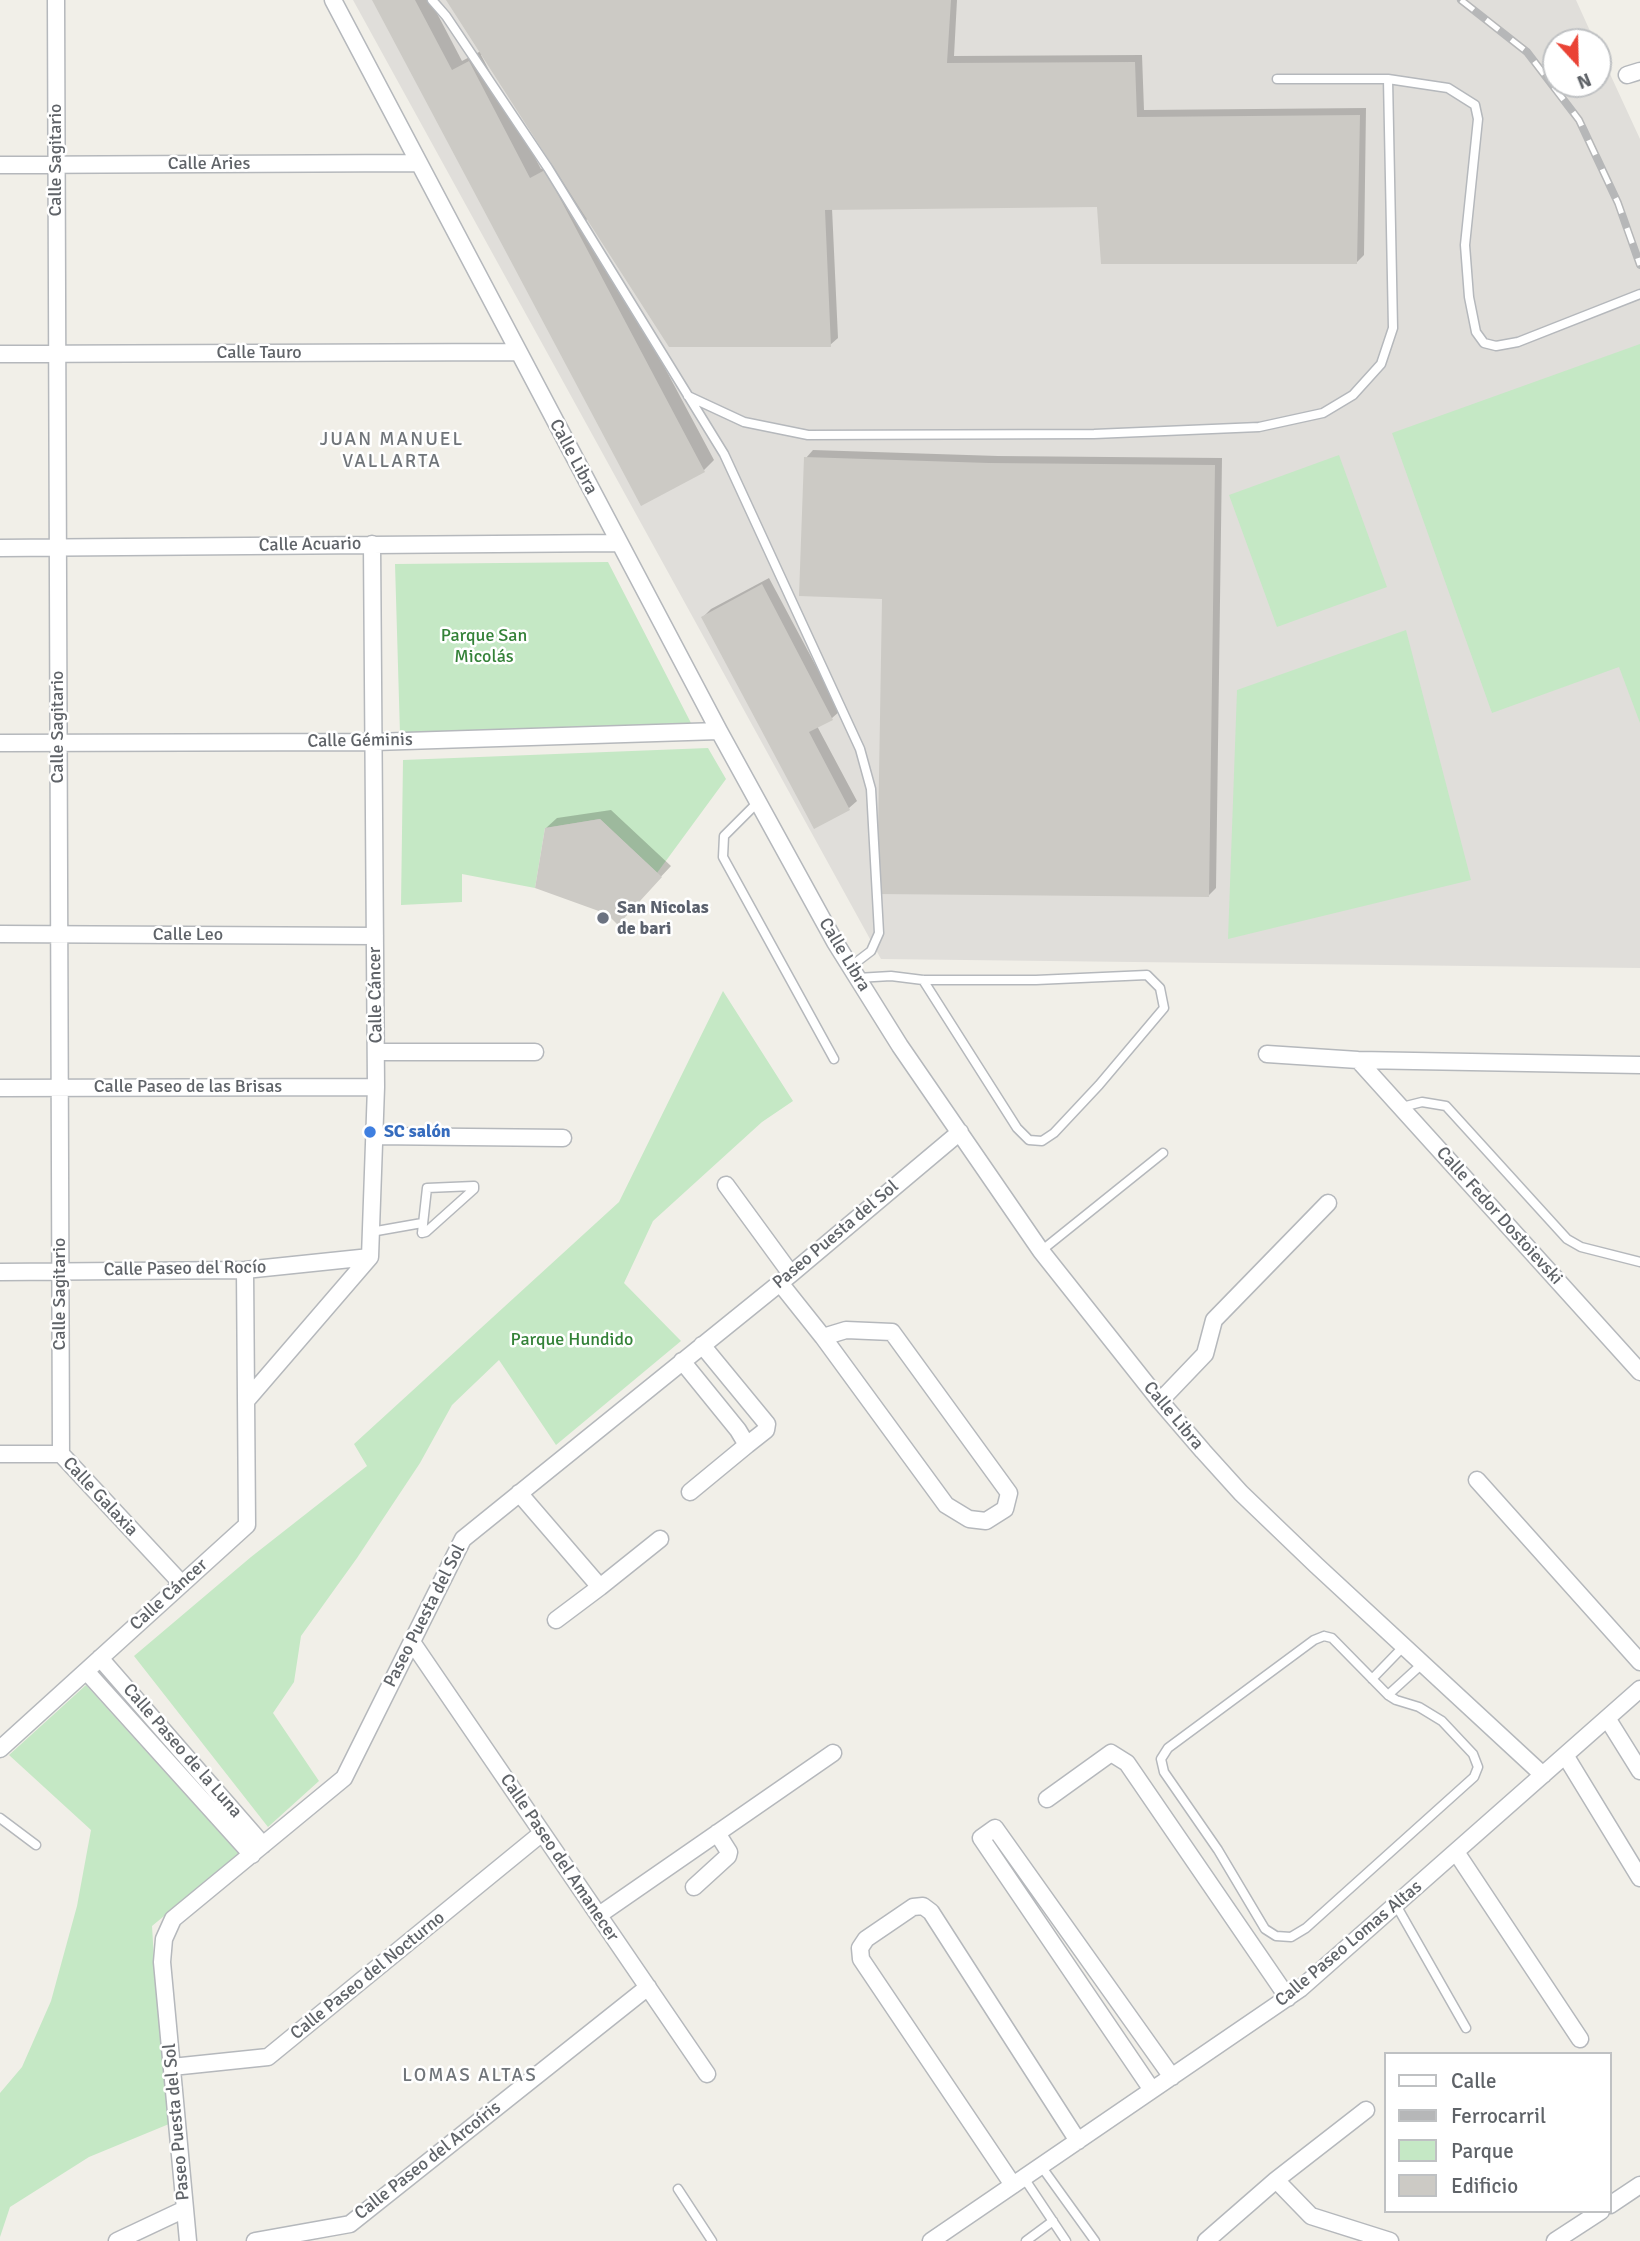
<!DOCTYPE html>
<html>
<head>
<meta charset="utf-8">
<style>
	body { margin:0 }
	#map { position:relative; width:1640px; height:2241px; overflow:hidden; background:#f1efe8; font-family:Signika,sans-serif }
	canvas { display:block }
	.legend { position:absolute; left:1384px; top:2052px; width:228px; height:161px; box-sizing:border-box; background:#fff; border:2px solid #bfc1c3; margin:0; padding:9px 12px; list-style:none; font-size:21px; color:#5f6368 }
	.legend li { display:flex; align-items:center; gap:14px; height:35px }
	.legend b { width:35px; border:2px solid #bfc1c3 }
	.north { position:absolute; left:1542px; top:28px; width:70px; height:70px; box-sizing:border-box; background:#fff; border:2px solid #bfc1c3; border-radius:50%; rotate:158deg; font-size:19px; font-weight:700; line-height:28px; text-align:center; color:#5f6368 }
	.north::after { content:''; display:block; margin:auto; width:24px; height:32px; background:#ea4335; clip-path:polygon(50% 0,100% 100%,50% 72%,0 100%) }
</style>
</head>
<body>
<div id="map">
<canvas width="1640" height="2241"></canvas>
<ul class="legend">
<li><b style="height:9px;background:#fff"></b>Calle</li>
<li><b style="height:9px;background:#b6b7b8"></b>Ferrocarril</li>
<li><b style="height:19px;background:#c5e8c5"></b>Parque</li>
<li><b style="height:19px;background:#cccac5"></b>Edificio</li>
</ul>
<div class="north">N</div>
</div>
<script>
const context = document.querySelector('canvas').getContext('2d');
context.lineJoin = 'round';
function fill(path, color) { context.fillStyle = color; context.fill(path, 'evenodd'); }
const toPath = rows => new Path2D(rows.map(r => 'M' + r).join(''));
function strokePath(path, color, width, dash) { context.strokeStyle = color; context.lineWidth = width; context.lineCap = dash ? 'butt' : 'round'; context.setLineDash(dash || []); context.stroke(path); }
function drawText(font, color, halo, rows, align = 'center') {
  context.font = font + ' Signika,sans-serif'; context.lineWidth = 5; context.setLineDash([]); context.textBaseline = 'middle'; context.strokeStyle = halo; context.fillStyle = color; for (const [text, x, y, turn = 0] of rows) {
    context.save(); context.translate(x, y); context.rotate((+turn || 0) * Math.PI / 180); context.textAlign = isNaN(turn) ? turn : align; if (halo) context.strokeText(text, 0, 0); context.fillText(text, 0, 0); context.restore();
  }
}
const industrial = toPath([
	[353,0,1576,0,1595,42,1556,42,1556,84,1598,84,1598,48,1640,139,1640,968,881,959]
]);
const green = toPath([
	[1640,344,1640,723,1619,667,1492,713,1392,433],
	[1339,455,1387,587,1277,627,1229,495],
	[608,562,691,723,400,734,395,564],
	[1406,630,1471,880,1228,939,1237,690],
	[708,748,726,779,657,873,600,819,545,828,535,888,462,874,462,902,401,905,403,760],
	[723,991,793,1101,762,1122,653,1221,624,1283,681,1341,556,1445,499,1360,452,1405,420,1463,357,1558,301,1636,294,1682,273,1713,319,1781,268,1827,134,1656,251,1557,367,1466,354,1444,619,1202],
	[86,1685,239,1854,152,1926,156,1991,169,2124,89,2157,10,2207,0,2237,0,2093,22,2067,51,2001,77,1906,91,1830,9,1755]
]);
const shadow = toPath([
	[374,0,430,0,462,61,481,51,449,0,957,0,954,56,1142,55,1144,110,1366,108,1364,255,1357,262,1098,205,832,208,838,338,830,345,589,218,586,220,714,460,704,470,641,503],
	[483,54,553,162,541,169,481,55],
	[813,450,998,456,1222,458,1216,888,1209,895,883,597,806,458],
	[769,578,840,711,832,718,817,726,857,801,849,808,815,827,703,617,711,609],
	[611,810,671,866,627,913,546,828,557,818]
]);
const building = toPath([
	[372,0,415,0,452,70,469,61,530,178,545,170,705,472,641,506],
	[446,0,951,0,947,63,1135,62,1137,117,1360,115,1357,264,1101,264,1097,207,825,210,831,347,669,347],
	[804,457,989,463,1215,465,1209,897,877,894,882,599,799,596],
	[762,584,833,720,809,732,850,810,814,829,701,617],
	[600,819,662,877,618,925,607,914,535,888,545,828]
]);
const lane = toPath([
	[432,0,446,16,548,168,724,454,860,749,871,789,879,933,871,951,850,967],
	[1277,79,1388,79,1448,88,1475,105,1478,119,1465,245,1469,297,1476,332,1484,343,1496,346,1518,342,1640,294],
	[688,396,744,422,808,435,1094,434,1259,427,1323,413,1353,395,1381,364,1393,328,1388,79],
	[758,802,724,836,723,857,834,1059],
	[857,978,891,976,923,980,1036,980,1147,975,1160,988,1164,1008,1099,1085,1054,1133,1042,1141,1029,1140,1017,1128,923,980],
	[1402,1107,1422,1102,1446,1106,1567,1239,1581,1247,1640,1262],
	[474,1186,474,1189,426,1232,422,1233,427,1188,474,1186],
	[371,1232,422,1223],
	[1041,1251,1163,1153],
	[1324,1636,1332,1638,1388,1695,1396,1700,1419,1707,1442,1721,1473,1754,1478,1767,1474,1777,1306,1928,1291,1937,1276,1936,1265,1929,1218,1850,1164,1772,1161,1759,1168,1748,1314,1640,1324,1636],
	[1372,1679,1403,1647],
	[1388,1695,1422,1664],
	[0,1818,36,1845],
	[1396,1905,1466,2028],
	[1041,2166,1095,2241],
	[1024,2178,1066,2241],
	[678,2189,712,2241],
	[1026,2241,1053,2221]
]);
const street = toPath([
	[56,0,61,1454],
	[333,0,719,731,835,942,900,1046,1041,1251,1160,1401,1203,1451,1241,1493,1316,1565,1543,1775],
	[1627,75,1640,71],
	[0,165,417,163],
	[0,354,517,352],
	[0,548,619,543],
	[0,743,374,742,719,731],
	[0,934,375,936],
	[376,1052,535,1052],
	[1267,1054,1358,1060,1640,1065],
	[1358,1060,1640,1372],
	[0,1088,376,1087],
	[374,1136,563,1138],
	[726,1185,791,1274],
	[0,1272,245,1270,370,1257],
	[780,1283,823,1337,946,1505,969,1519,986,1521,1005,1509,1009,1493,892,1332,846,1330,823,1337],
	[702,1345,767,1424,766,1430,747,1445],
	[682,1361,738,1430,747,1445,690,1492],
	[246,1401,370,1257,376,1087,372,544],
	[1160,1401,1205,1354,1214,1320,1328,1203],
	[0,1454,61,1454,182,1584],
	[1477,1480,1640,1662],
	[519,1493,600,1587,556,1620],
	[600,1587,660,1539],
	[412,1642,707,2074],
	[100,1658,263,1845],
	[86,1671,252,1855],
	[1607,1718,1640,1771],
	[0,1749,247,1525,245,1270],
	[1565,1755,1640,1878],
	[1047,1799,1111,1753,1127,1763,1288,1998],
	[1456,1852,1580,2039],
	[694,1887,728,1856,729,1852,717,1833],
	[599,1915,833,1753],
	[172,2067,268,2057,542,1833],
	[1152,2090,981,1838,995,1828,1172,2077],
	[1276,2180,1311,2216,1390,2241],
	[1013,2185,861,1959,860,1948,866,1939,913,1907,923,1906,931,1912,1078,2141],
	[1610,2205,1640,2185],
	[117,2241,185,2209],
	[188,2241,162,1962,164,1939,173,1919,344,1778,463,1539,791,1274,960,1132],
	[255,2241,350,2224,648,1987],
	[931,2241,1300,1989,1640,1689],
	[1206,2241,1276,2180,1366,2110],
	[1555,2241,1601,2211]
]);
const rail = toPath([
	[1461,0,1527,52,1579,120,1618,203,1640,265]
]);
const markers = [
	[603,918,7,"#6b7280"],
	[370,1132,7,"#3f7fe0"]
];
const streetNames = [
	["Calle Sagitario",56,160,-90],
	["Calle Aries",209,164],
	["Calle Tauro",259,353],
	["Calle Libra",573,457,62],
	["Calle Acuario",310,545,-1],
	["Calle Sagitario",58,727,-90],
	["Calle Géminis",360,741,-1],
	["Calle Leo",188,935],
	["Calle Libra",844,955,59],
	["Calle Cáncer",376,995,-91],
	["Calle Paseo de las Brisas",188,1087],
	["Calle Fedor Dostoievski",1499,1216,48],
	["Paseo Puesta del Sol",836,1235,-40],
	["Calle Paseo del Rocío",185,1269,-1],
	["Calle Sagitario",60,1294,-90],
	["Calle Libra",1173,1416,50],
	["Calle Galaxia",100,1497,47],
	["Calle Cáncer",169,1595,-42],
	["Paseo Puesta del Sol",425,1616,-63],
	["Calle Paseo de la Luna",182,1751,49],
	["Calle Paseo del Amanecer",559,1858,56],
	["Calle Paseo Lomas Altas",1349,1944,-40],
	["Calle Paseo del Nocturno",368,1976,-39],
	["Paseo Puesta del Sol",177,2122,-95],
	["Calle Paseo del Arcoíris",428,2161,-38]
];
const parkNames = [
	["Parque San",484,636],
	["Micolás",484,657],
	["Parque Hundido",572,1340]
];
const worshipNames = [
	["San Nicolas",617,908],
	["de bari",617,929]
];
const shopNames = [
	["SC salón",384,1132]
];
const neighbourhoodNames = [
	["JUAN MANUEL",392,440],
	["VALLARTA",392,462],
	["LOMAS ALTAS",470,2076]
];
fill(industrial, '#e0deda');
fill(green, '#c5e8c5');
fill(shadow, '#0003');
fill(building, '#cccac5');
strokePath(lane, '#b5b8bc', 11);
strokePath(street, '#b5b8bc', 19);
strokePath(lane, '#fff', 8);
strokePath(street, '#fff', 16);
strokePath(rail, '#b6b7b8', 8);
strokePath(rail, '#fff', 5, [16]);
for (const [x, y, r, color] of markers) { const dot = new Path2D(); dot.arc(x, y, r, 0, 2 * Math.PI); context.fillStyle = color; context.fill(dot); strokePath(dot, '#fff', 2.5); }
drawText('18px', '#5f6368', '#fff', streetNames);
drawText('18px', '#348238', '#fff', parkNames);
drawText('bold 18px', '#5b616d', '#fff', worshipNames, 'left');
drawText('bold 18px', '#366cbe', '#fff', shopNames, 'left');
context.letterSpacing = '2px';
drawText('19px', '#70757a', '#fff', neighbourhoodNames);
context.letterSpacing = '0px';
</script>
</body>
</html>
